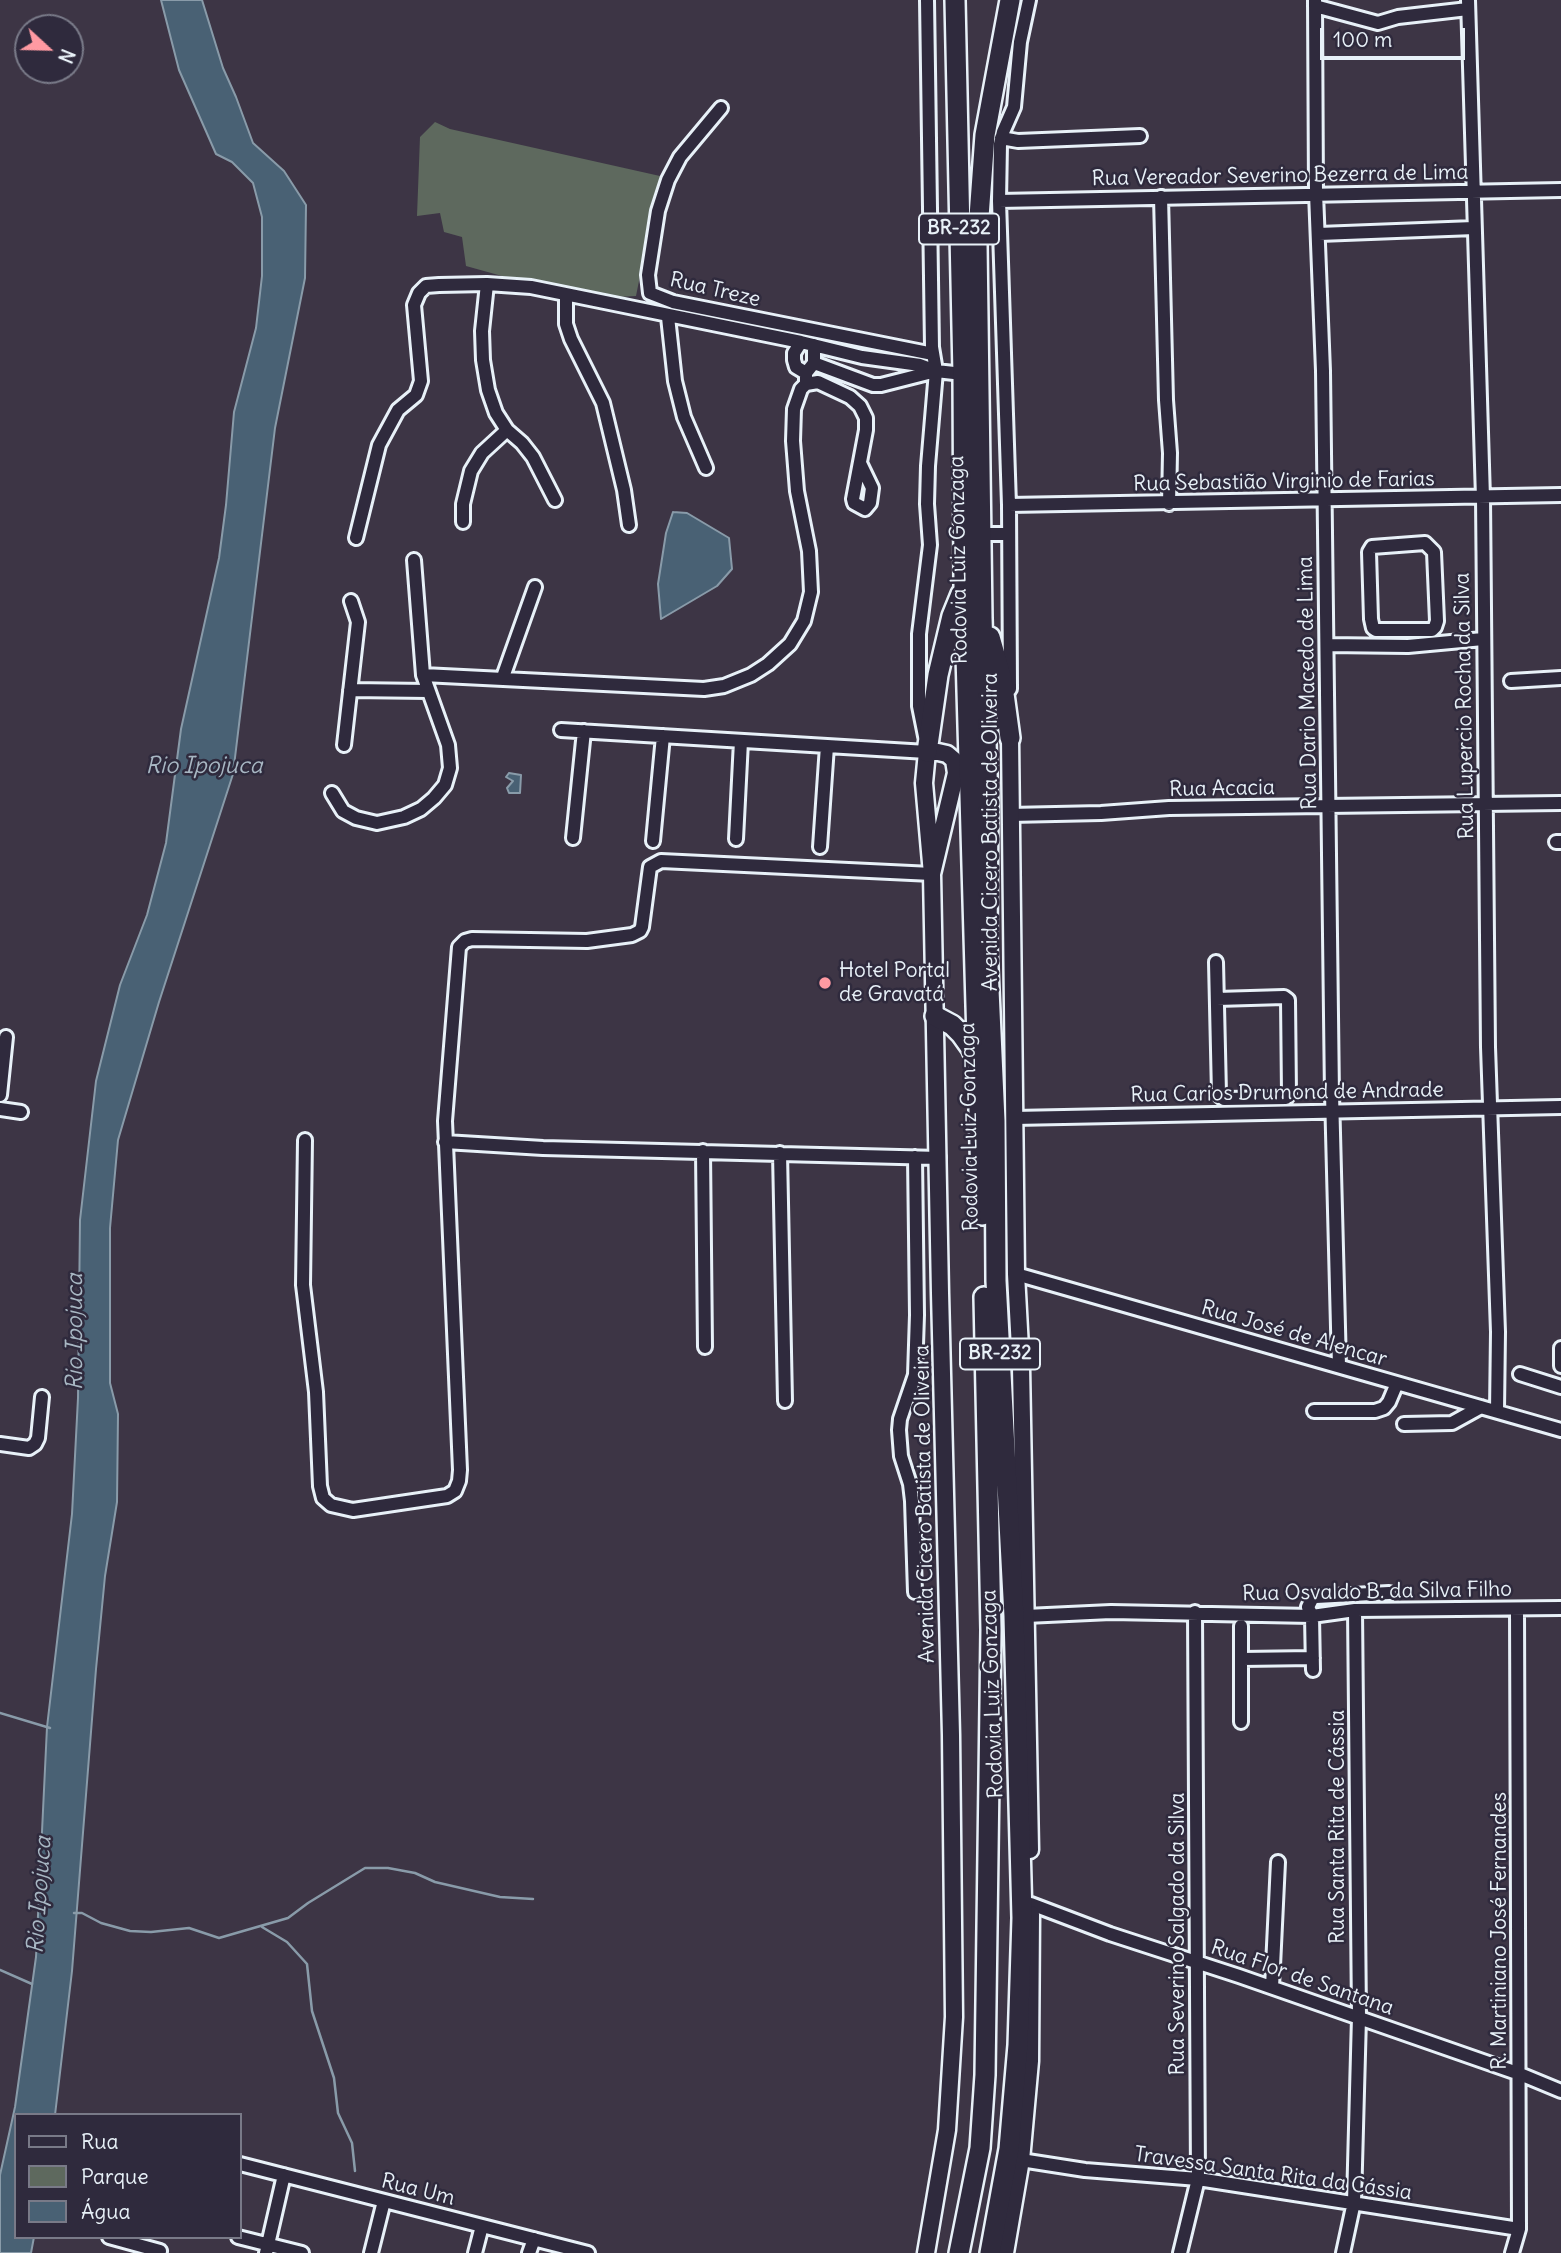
<!DOCTYPE html>
<html>
<head>
<meta charset="utf-8">
<style>
	body { margin:0 }
	#map { position:relative; width:1561px; height:2253px; overflow:hidden; background:#3d3545; font-family:Delius,sans-serif }
	canvas { display:block }
	.legend { position:absolute; left:14px; top:2113px; width:228px; height:126px; box-sizing:border-box; background:#2f2a3d; border:2px solid #797a88; margin:0; padding:9px 12px; list-style:none; font-size:21px; color:#e8f1f8 }
	.legend li { display:flex; align-items:center; gap:14px; height:35px }
	.legend b { width:35px; border:2px solid #797a88 }
	.north { position:absolute; left:14px; top:14px; width:70px; height:70px; box-sizing:border-box; background:#2f2a3d; border:2px solid #797a88; border-radius:50%; rotate:112deg; font-size:19px; font-weight:700; line-height:28px; text-align:center; color:#e8f1f8 }
	.north::after { content:''; display:block; margin:auto; width:24px; height:32px; background:#ff9aa2; clip-path:polygon(50% 0,100% 100%,50% 72%,0 100%) }
	.scale { position:absolute; left:1320px; top:28px; width:145px; height:32px; box-sizing:border-box; border:4px solid #e8f1f8; border-top:0; padding-left:9px; font-size:21px; line-height:24px; white-space:nowrap; color:#e8f1f8; -webkit-text-stroke:5px #2f2a3d; paint-order:stroke }
</style>
</head>
<body>
<div id="map">
<canvas width="1561" height="2253"></canvas>
<ul class="legend">
<li><b style="height:9px;background:#2f2a3d"></b>Rua</li>
<li><b style="height:19px;background:#5e695e"></b>Parque</li>
<li><b style="height:19px;background:#496174"></b>Água</li>
</ul>
<div class="north">N</div>
<div class="scale">100 m</div>
</div>
<script>
const context = document.querySelector('canvas').getContext('2d');
context.lineJoin = 'round';
function fill(path, color) { context.fillStyle = color; context.fill(path, 'evenodd'); }
const toPath = rows => new Path2D(rows.map(r => 'M' + r).join(''));
function strokePath(path, color, width, dash) { context.strokeStyle = color; context.lineWidth = width; context.lineCap = dash ? 'butt' : 'round'; context.setLineDash(dash || []); context.stroke(path); }
function drawText(font, color, halo, rows, align = 'center') {
  context.font = font + ' Delius,sans-serif'; context.lineWidth = 5; context.setLineDash([]); context.textBaseline = 'middle'; context.strokeStyle = halo; context.fillStyle = color; for (const [text, x, y, turn = 0] of rows) {
    context.save(); context.translate(x, y); context.rotate((+turn || 0) * Math.PI / 180); context.textAlign = isNaN(turn) ? turn : align; if (halo) context.strokeText(text, 0, 0); context.fillText(text, 0, 0); context.restore();
  }
}
const green = toPath([
	[435,122,450,129,660,176,636,296,618,297,520,281,466,266,462,237,444,232,440,213,417,216,420,137]
]);
const water = toPath([
	[161,0,202,0,223,68,236,97,253,143,284,171,306,205,305,278,275,428,233,774,159,1002,118,1140,110,1228,110,1383,118,1414,117,1502,105,1576,96,1669,72,1971,55,2115,16,2115,16,2237,34,2237,31,2253,0,2253,0,2175,15,2107,36,1957,47,1727,72,1514,78,1398,80,1220,96,1081,120,985,147,915,166,843,181,729,219,558,226,505,234,412,256,328,262,276,262,217,253,183,232,162,216,154,179,70,161,0],
	[673,512,687,513,729,538,732,569,717,586,661,619,658,584,666,533,673,512],
	[509,773,521,775,520,793,509,793,507,788,513,781,506,777,509,773]
]);
const stream = toPath([
	[0,1713,50,1728],
	[74,1913,82,1913,101,1923,130,1931,151,1932,189,1928,219,1938,288,1918,308,1903,365,1868,388,1868,415,1873,435,1882,500,1897,533,1899],
	[262,1927,287,1942,307,1964,312,2011,334,2078,338,2113,352,2143,355,2171],
	[0,1970,32,1984]
]);
const minor = toPath([
	[1315,0,1316,193,1323,371,1332,1094,1339,1366],
	[1468,0,1483,498,1488,1047,1498,1332,1497,1411],
	[1315,6,1378,23,1398,17,1468,9],
	[721,108,680,157,668,180,658,211,648,275,650,293,673,302,933,354],
	[1001,138,1018,141,1140,136],
	[1161,197,1166,400,1170,453,1169,504],
	[999,201,1561,190],
	[1319,234,1474,228],
	[566,295,566,324,571,339,603,403,624,490,629,525],
	[668,317,675,381,684,417,706,468],
	[801,342,794,353,794,360,796,367,806,373],
	[814,363,873,385,881,385,936,371],
	[806,384,818,382,850,397,860,406,866,418,866,430,853,499,854,503,865,509,870,503,872,488,860,463],
	[555,500,533,457,522,443,507,430,496,413,488,390,483,360,482,331,487,284,531,287,801,342,862,357,920,365,936,371,963,374],
	[1009,505,1561,495],
	[463,522,463,504,471,471,482,453,507,430],
	[981,534,1009,534],
	[356,538,379,445,398,410,416,395,421,381,414,305,419,293,426,286,439,285,487,284],
	[1425,543,1434,552,1437,621,1435,627,1432,630,1376,630,1373,628,1371,619,1369,552,1372,547,1425,543],
	[414,560,423,675,704,689,724,686,751,675,768,664,790,644,804,621,811,592,809,551,797,491,793,441,794,409,801,389,806,384,806,373,814,363,814,345],
	[1327,645,1408,646,1483,639],
	[503,677,535,587],
	[1511,681,1561,678],
	[1010,689,1009,505,999,201,1000,144,1003,132,1014,107,1020,42,1029,0],
	[350,690,428,691],
	[561,730,927,752],
	[925,736,919,706,919,634,930,545,927,504,928,466,936,371,932,347,927,0],
	[344,745,358,622,351,601],
	[332,793,343,811,356,818,377,823,404,817,421,809,434,798,445,785,450,768,448,745,423,675],
	[1010,815,1101,813,1169,808,1561,803],
	[573,838,584,731],
	[736,839,741,741],
	[653,841,663,736],
	[1556,842,1561,842],
	[820,847,827,746],
	[1216,962,1219,1094,1220,1096,1224,1099,1286,1098,1289,1094,1288,1000,1284,997,1217,999],
	[0,1095,6,1037],
	[0,1109,21,1112],
	[1014,1118,1561,1107],
	[305,1140,303,1285,316,1392,320,1486,323,1498,331,1505,353,1510,447,1496,455,1491,459,1481,460,1470,445,1121,459,947,465,941,472,939,587,941,632,935,640,931,642,927,650,867,661,861,932,874],
	[445,1142,543,1148,939,1158],
	[703,1151,705,1347],
	[780,1153,785,1401],
	[915,1157,917,1315,915,1375,900,1419,899,1430,901,1456,910,1484,912,1501,915,1592],
	[1016,1274,1561,1430],
	[1561,1348,1561,1366],
	[1520,1374,1561,1387],
	[1314,1411,1375,1411,1384,1408,1389,1402,1397,1383],
	[1404,1424,1452,1423,1481,1407],
	[0,1444,29,1448,35,1444,38,1438,42,1397],
	[1026,1616,1111,1612,1312,1616,1355,1610,1561,1608],
	[1242,1659,1313,1658],
	[1313,1670,1312,1616,1308,1607,1312,1599,1316,1597,1389,1593],
	[1241,1722,1241,1626],
	[1031,1904,1110,1934,1239,1976,1520,2074,1561,2091],
	[1272,1987,1278,1862],
	[1021,2160,1085,2170,1198,2179,1519,2229],
	[240,2164,588,2253],
	[109,2237,160,2251],
	[238,2237,302,2253],
	[266,2253,284,2175],
	[371,2253,384,2201],
	[475,2253,482,2226],
	[529,2253,534,2239],
	[1180,2253,1198,2179,1195,1612],
	[1343,2253,1354,2202,1359,2017,1355,1610],
	[1512,2253,1519,2229,1517,1609]
]);
const major = toPath([
	[1010,738,1016,1274,1021,1367,1030,1850],
	[926,2253,947,2130,954,2017,951,1735,940,1293,932,874,924,783,927,752,938,752,947,754,954,760,956,773,932,874],
	[1005,2253,1021,2160,1030,2061,1031,1914]
]);
const highway = toPath([
	[955,0,963,374,964,586,982,1215],
	[990,637,1002,679,1010,738],
	[927,752,938,675,952,616,961,594],
	[935,1016,952,1025,961,1034,971,1048,976,1060],
	[959,2253,980,2148,985,2075,991,1630,984,1297],
	[990,2253,1009,2149,1018,2045,1022,1918,1014,1616,996,1281,995,1121,987,946,988,803,982,618,977,244,985,135,1010,0]
]);
const markers = [
	[825,983,7,"#ff9aa2"]
];
const shields = [
	[959,229,80],
	[1000,1354,80]
];
const shieldNames = [
	["BR-232",959,229],
	["BR-232",1000,1354]
];
const streetNames = [
	["Rua Vereador Severino Bezerra de Lima",1280,176,-1],
	["Rua Treze",715,290,13],
	["Rua Sebastião Virginio de Farias",1284,482,-1],
	["Rodovia Luiz Gonzaga",959,560,-91],
	["Rua Dario Macedo de Lima",1308,683,-91],
	["Rua Lupercio Rocha da Silva",1465,706,-91],
	["Rua Acacia",1222,789,-1],
	["Avenida Cicero Batista de Oliveira",991,832,-90],
	["Rua Carios Drumond de Andrade",1287,1093,-1],
	["Rodovia Luiz Gonzaga",970,1127,-91],
	["Rua José de Alencar",1294,1334,16],
	["Avenida Cicero Batista de Oliveira",925,1504,-91],
	["Rua Osvaldo B. da Silva Filho",1377,1592,-1],
	["Rodovia Luiz Gonzaga",993,1694,-92],
	["Rua Santa Rita de Cássia",1338,1827,-90],
	["R. Martiniano José Fernandes",1500,1931,-90],
	["Rua Severino Salgado da Silva",1178,1934,-90],
	["Rua Flor de Santana",1302,1978,19],
	["Travessa Santa Rita da Cássia",1273,2174,8],
	["Rua Um",418,2190,14]
];
const poiNames = [
	["Hotel Portal",839,971],
	["de Gravatá",839,995]
];
const waterNames = [
	["Rio Ipojuca",204,766],
	["Rio Ipojuca",75,1332,-90],
	["Rio Ipojuca",40,1895,-86]
];
fill(green, '#5e695e');
fill(water, '#496174');
strokePath(water, '#899ba9', 2);
strokePath(stream, '#899ba9', 2.5);
strokePath(minor, '#e8f1f8', 18);
strokePath(major, '#e8f1f8', 21);
strokePath(highway, '#e8f1f8', 24);
strokePath(minor, '#2f2a3d', 12);
strokePath(major, '#2f2a3d', 16);
strokePath(highway, '#2f2a3d', 19);
for (const [x, y, r, color] of markers) { const dot = new Path2D(); dot.arc(x, y, r, 0, 2 * Math.PI); context.fillStyle = color; context.fill(dot); strokePath(dot, '#2f2a3d', 2.5); }
for (const [x, y, w] of shields) { const box = new Path2D(); box.roundRect(x - w / 2, y - 15.5, w, 31, 5); context.fillStyle = '#2f2a3d'; context.fill(box); strokePath(box, '#e8f1f8', 2); }
drawText('bold 19px', '#e8f1f8', null, shieldNames);
drawText('21px', '#e8f1f8', '#2f2a3d', streetNames);
drawText('21px', '#e8f1f8', '#2f2a3d', poiNames, 'left');
drawText('italic 23px', '#a8b7c3', '#2f2a3d', waterNames);
</script>
</body>
</html>
